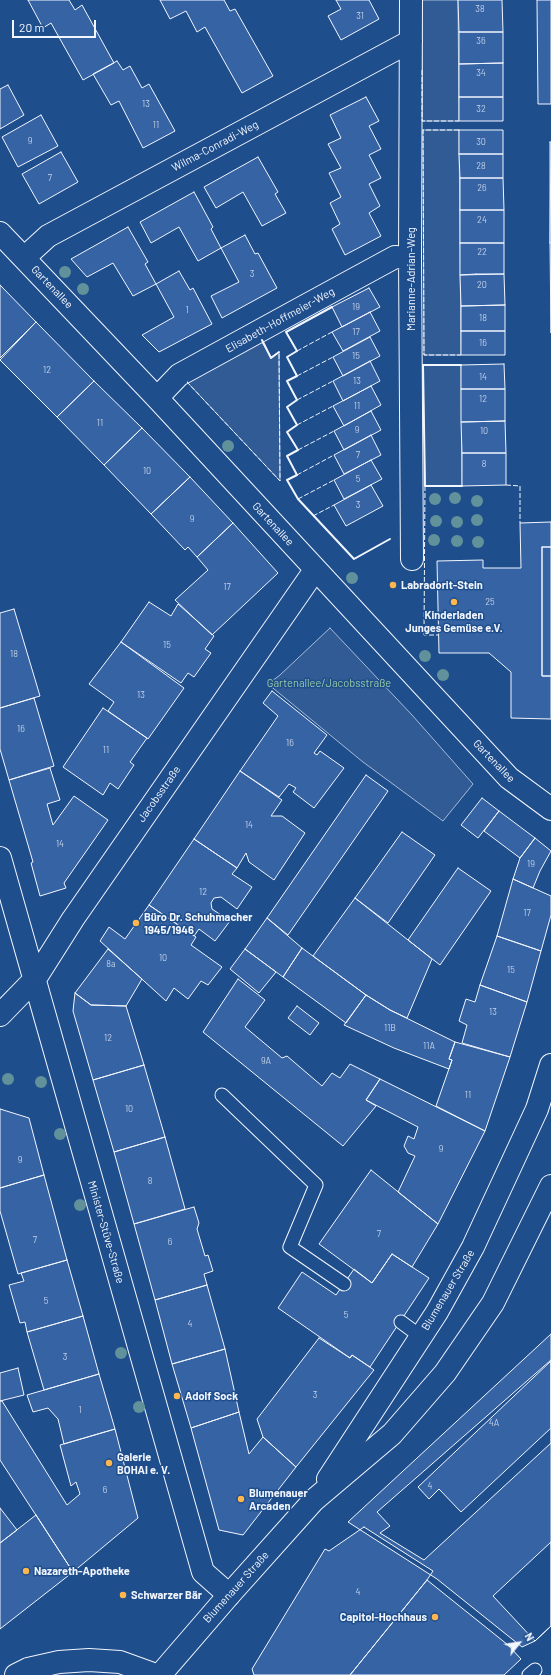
<!DOCTYPE html>
<html>
<head>
<meta charset="utf-8">
<style>
	body { margin:0 }
	#map { position:relative; width:551px; height:1675px; overflow:hidden; background:#1f4e8c; font-family:Barlow,sans-serif }
	canvas { display:block }
	.north { position:absolute; left:499px; top:1623px; width:40px; height:40px; -webkit-text-stroke:3px #1f4e8c; paint-order:stroke; rotate:60deg; font-size:11px; font-weight:700; line-height:16px; text-align:center; color:#f2f6ff }
	.north::after { content:''; display:block; margin:auto; width:14px; height:18px; background:#f2f6ff; clip-path:polygon(50% 0,100% 100%,50% 72%,0 100%) }
	.scale { position:absolute; left:12px; top:20px; width:84px; height:18px; box-sizing:border-box; border:2px solid #f2f6ff; border-top:0; padding-left:5px; font-size:12px; line-height:14px; white-space:nowrap; color:#f2f6ff; -webkit-text-stroke:3px #1f4e8c; paint-order:stroke }
</style>
</head>
<body>
<div id="map">
<canvas width="551" height="1675"></canvas>
<div class="north">N</div>
<div class="scale">20 m</div>
</div>
<script>
const context = document.querySelector('canvas').getContext('2d');
context.lineJoin = 'round';
function fill(path, color) { context.fillStyle = color; context.fill(path, 'evenodd'); }
const toPath = rows => new Path2D(rows.map(r => 'M' + r).join(''));
function strokePath(path, color, width, dash) { context.strokeStyle = color; context.lineWidth = width; context.lineCap = dash ? 'butt' : 'round'; context.setLineDash(dash || []); context.stroke(path); }
function drawText(font, color, halo, rows, align = 'center') {
  context.font = font + ' Barlow,sans-serif'; context.lineWidth = 3; context.setLineDash([]); context.textBaseline = 'middle'; context.strokeStyle = halo; context.fillStyle = color; for (const [text, x, y, turn = 0] of rows) {
    context.save(); context.translate(x, y); context.rotate((+turn || 0) * Math.PI / 180); context.textAlign = isNaN(turn) ? turn : align; if (halo) context.strokeText(text, 0, 0); context.fillText(text, 0, 0); context.restore();
  }
}
const green = toPath([
	[422,0,458,0,459,121,422,121,422,0],
	[423,130,459,130,461,355,424,355,423,130],
	[261,341,271,357,279,352,280,481,187,382,261,341],
	[423,365,461,365,462,486,425,486,423,365],
	[330,628,412,715,473,784,443,821,363,762,268,684,280,675,330,628]
]);
const building = toPath([
	[28,0,69,0,75,10,82,5,114,63,83,80,51,23,43,28,28,0],
	[160,0,224,0,230,11,235,9,273,76,242,93,205,27,197,32,186,11,170,19,160,0],
	[336,0,369,0,379,19,341,40,328,16,341,9,336,0],
	[458,0,502,0,503,32,459,32,458,0],
	[537,0,551,0,551,104,538,104,537,0],
	[459,32,503,32,503,63,459,64,459,32],
	[117,61,123,70,130,66,142,88,149,84,175,131,143,148,119,101,111,105,93,74,117,61],
	[503,63,503,97,459,97,459,64,503,63],
	[8,85,24,115,0,129,0,89,8,85],
	[366,97,379,121,369,126,381,149,369,155,381,178,369,184,380,206,369,213,381,236,345,255,332,229,340,224,330,203,341,197,329,173,341,168,328,144,341,138,330,115,366,97],
	[459,97,503,97,503,121,459,121,459,97],
	[41,115,58,146,18,167,2,137,41,115],
	[459,130,503,130,503,154,459,154,459,130],
	[550,142,551,142,550,243,550,142],
	[61,152,78,182,39,204,22,174,61,152],
	[459,154,503,154,503,178,460,178,459,154],
	[258,157,278,192,275,194,286,213,262,226,243,192,216,208,204,187,258,157],
	[460,178,503,178,504,210,460,210,460,178],
	[194,192,213,227,211,229,221,248,198,261,179,227,151,243,140,222,194,192],
	[460,210,504,210,504,243,460,243,460,210],
	[128,227,148,262,145,264,156,284,133,296,113,263,87,277,71,259,128,227],
	[245,235,255,254,258,253,277,288,222,318,211,296,239,282,221,248,245,235],
	[460,243,504,243,504,274,460,275,460,243],
	[550,243,551,243,551,333,550,243],
	[179,271,190,290,193,288,212,324,159,352,142,335,174,317,156,284,179,271],
	[476,274,504,274,505,305,461,306,460,275,476,274],
	[0,285,36,322,0,358,0,285],
	[369,288,380,307,342,327,332,307,369,288],
	[505,305,505,331,461,331,461,306,505,305],
	[370,312,380,331,343,351,332,332,370,312],
	[36,322,94,381,57,417,0,360,36,322],
	[461,331,505,331,505,355,461,355,461,331],
	[370,337,380,356,343,376,333,357,370,337],
	[370,361,380,381,343,401,333,381,370,361],
	[504,364,505,389,461,389,461,365,504,364],
	[94,381,142,428,104,465,57,417,94,381],
	[371,386,381,405,344,426,333,406,371,386],
	[461,389,505,389,505,421,461,422,461,389],
	[371,411,381,430,344,450,334,431,371,411],
	[505,421,506,453,462,453,461,422,505,421],
	[142,428,190,477,151,514,104,465,142,428],
	[371,435,381,455,344,474,334,455,371,435],
	[462,453,506,453,506,485,462,486,462,453],
	[371,460,382,479,344,499,334,480,371,460],
	[190,477,233,523,197,557,188,547,185,550,151,514,190,477],
	[371,485,383,506,346,526,334,505,371,485],
	[551,522,551,547,542,547,542,676,551,676,551,719,511,718,511,672,489,653,439,653,437,561,483,560,483,568,521,568,520,523,551,522],
	[233,523,278,573,212,635,175,600,208,570,197,557,233,523],
	[542,547,551,547,551,676,542,676,542,547],
	[149,602,171,616,178,604,214,636,205,649,211,653,194,677,188,673,181,683,121,642,149,602],
	[14,609,40,696,0,708,0,613,14,609],
	[121,642,184,688,148,739,108,711,114,702,89,684,121,642],
	[272,691,327,735,314,753,317,755,320,751,344,768,314,808,293,792,296,788,289,784,279,797,240,771,278,716,263,703,272,691],
	[34,698,54,766,9,780,0,749,0,708,34,698],
	[103,708,147,738,130,762,134,765,118,789,110,783,103,795,63,767,103,708],
	[50,768,60,800,47,804,53,825,74,796,108,820,64,883,66,888,40,896,31,863,33,862,9,780,50,768],
	[240,771,282,800,271,816,282,816,305,833,274,880,249,862,246,853,237,868,194,839,240,771],
	[366,775,388,791,288,935,267,918,366,775],
	[482,798,499,811,478,838,461,825,482,798],
	[499,811,535,838,520,858,484,831,499,811],
	[402,832,435,855,388,923,355,898,402,832],
	[535,838,551,851,540,871,533,888,513,879,520,858,535,838],
	[194,839,237,868,232,874,252,887,237,909,221,897,214,898,211,903,212,909,230,921,215,941,199,929,194,936,149,905,194,839],
	[458,868,491,891,440,965,408,940,458,868],
	[513,879,551,896,551,915,541,951,497,936,513,879],
	[355,898,432,959,407,1018,390,1010,366,995,313,956,355,898],
	[149,905,196,937,191,945,222,967,208,985,201,981,188,999,174,988,166,1001,100,941,109,927,125,939,149,905],
	[267,918,302,948,283,977,245,949,267,918],
	[497,936,541,951,527,1002,480,985,497,936],
	[302,948,366,995,346,1023,283,977,302,948],
	[108,949,142,979,126,1006,91,1005,75,993,108,949],
	[245,949,276,972,259,993,230,969,245,949],
	[238,979,265,1000,245,1027,282,1058,287,1056,322,1086,332,1073,340,1078,350,1064,380,1079,366,1100,376,1106,343,1146,203,1032,238,979],
	[480,985,527,1002,510,1057,462,1043,467,1025,459,1021,466,999,475,1002,480,985],
	[75,993,91,1005,126,1006,144,1065,93,1080,73,1011,75,993],
	[366,995,390,1010,455,1042,449,1059,452,1060,449,1069,394,1048,344,1025,366,995],
	[297,1006,319,1023,310,1035,288,1018,297,1006],
	[455,1042,510,1057,485,1131,436,1106,452,1060,449,1059,455,1042],
	[144,1065,165,1137,114,1152,93,1080,144,1065],
	[380,1079,485,1131,438,1224,398,1192,415,1156,408,1153,404,1146,408,1136,414,1139,418,1127,366,1100,380,1079],
	[0,1109,29,1118,44,1175,0,1188,0,1109],
	[165,1137,185,1209,134,1224,114,1152,165,1137],
	[371,1170,438,1224,412,1267,392,1254,372,1283,319,1244,371,1170],
	[44,1175,67,1260,18,1274,0,1211,0,1188,44,1175],
	[194,1207,199,1223,197,1229,205,1256,208,1255,213,1271,204,1274,207,1285,155,1300,134,1224,194,1207],
	[392,1254,429,1278,370,1367,352,1355,350,1358,278,1308,302,1272,336,1295,354,1269,372,1283,392,1254],
	[67,1260,83,1316,27,1332,25,1322,20,1323,9,1285,24,1281,21,1273,67,1260],
	[207,1285,225,1349,172,1364,155,1300,207,1285],
	[83,1316,99,1374,44,1390,27,1332,83,1316],
	[551,1334,551,1626,535,1641,522,1647,437,1579,348,1522,551,1334],
	[319,1338,350,1358,352,1355,374,1370,296,1467,263,1437,257,1419,319,1338],
	[225,1349,239,1412,191,1428,172,1364,225,1349],
	[551,1360,551,1443,424,1560,380,1533,390,1526,377,1512,551,1360],
	[551,1361,551,1428,461,1512,439,1489,429,1499,418,1487,551,1361],
	[18,1368,24,1395,0,1401,0,1373,18,1368],
	[99,1374,115,1429,64,1444,58,1419,48,1408,33,1412,27,1395,99,1374],
	[0,1401,2,1401,67,1505,80,1494,76,1482,71,1486,60,1445,115,1429,138,1518,73,1572,0,1460,0,1401],
	[239,1412,249,1454,263,1437,296,1467,243,1535,219,1530,191,1428,239,1412],
	[0,1508,17,1530,0,1543,0,1508],
	[36,1515,73,1572,0,1629,0,1543,36,1515],
	[364,1527,433,1571,427,1580,350,1675,254,1675,252,1669,325,1549,329,1551,364,1527],
	[551,1542,551,1626,535,1641,493,1596,551,1542],
	[427,1580,508,1645,521,1659,504,1675,350,1675,427,1580]
]);
const lane = toPath([
	[222,1095,316,1185,290,1247,344,1284],
	[401,1322,420,1336],
	[529,1675,535,1670]
]);
const street = toPath([
	[411,0,410,258,412,559],
	[0,233,157,398,509,778,551,809],
	[24,258,48,236,411,41],
	[157,398,179,375,305,306,395,257,410,258],
	[0,858,203,1572,229,1595],
	[0,1015,35,979,73,919,315,570]
]);
const secondary = toPath([
	[328,1479,437,1312,473,1247,537,1109,551,1065],
	[16,1675,28,1669,59,1662,89,1660,120,1662,156,1675],
	[160,1675,229,1595,314,1500,392,1434,445,1373,493,1303,551,1186]
]);
const fence = toPath([
	[422,70,422,121,459,121],
	[459,130,423,130,424,355,461,355],
	[297,351,332,332],
	[297,376,333,357],
	[188,382,187,382,280,481,279,352],
	[297,400,333,381],
	[297,425,333,406],
	[298,450,334,431],
	[297,475,334,455],
	[506,485,520,486,520,523],
	[425,486,424,635,438,635],
	[298,499,334,480],
	[313,516,334,505]
]);
const wall = toPath([
	[332,307,286,332,297,351,287,357,297,376,287,381,297,400,287,407,297,425,287,432,298,450,287,456,297,475,287,480,298,499,354,559,390,539],
	[262,340,271,358,279,352],
	[461,365,423,365,425,486,462,486]
]);
const trees = [
	[65,272],
	[83,289],
	[228,446],
	[455,498],
	[435,499],
	[477,501],
	[477,520],
	[436,521],
	[457,522],
	[434,540],
	[457,541],
	[478,542],
	[352,578],
	[425,656],
	[443,675],
	[8,1079],
	[41,1082],
	[60,1134],
	[80,1205],
	[121,1353],
	[139,1407]
];
const markers = [
	[393,585,4,"#ffb74d"],
	[454,602,4,"#ffb74d"],
	[136,923,4,"#ffb74d"],
	[177,1396,4,"#ffb74d"],
	[109,1463,4,"#ffb74d"],
	[241,1499,4,"#ffb74d"],
	[26,1571,4,"#ffb74d"],
	[123,1595,4,"#ffb74d"],
	[435,1617,4,"#ffb74d"]
];
const numberNames = [
	["38",480,9],
	["31",360,16],
	["36",481,41],
	["34",481,73],
	["13",146,104],
	["32",481,109],
	["11",156,125],
	["9",30,141],
	["30",481,142],
	["28",481,166],
	["7",50,178],
	["26",482,188],
	["24",482,220],
	["22",482,252],
	["3",252,274],
	["20",482,285],
	["19",356,307],
	["1",187,310],
	["18",483,318],
	["17",356,332],
	["16",483,343],
	["15",356,356],
	["12",47,370],
	["14",483,377],
	["13",357,381],
	["12",483,399],
	["11",357,406],
	["11",100,423],
	["9",357,430],
	["10",484,431],
	["7",358,455],
	["8",484,464],
	["10",147,471],
	["5",358,479],
	["3",358,505],
	["9",192,519],
	["17",227,587],
	["25",490,602],
	["15",167,645],
	["18",14,654],
	["13",141,695],
	["16",21,729],
	["16",290,743],
	["11",106,750],
	["14",249,825],
	["14",60,844],
	["19",531,864],
	["12",203,892],
	["17",527,913],
	["10",163,958],
	["8a",111,964],
	["15",511,970],
	["13",493,1012],
	["11B",390,1028],
	["12",108,1038],
	["11A",429,1046],
	["9A",266,1061],
	["11",468,1095],
	["10",129,1109],
	["9",441,1149],
	["9",20,1160],
	["8",150,1181],
	["7",379,1234],
	["7",35,1240],
	["6",170,1242],
	["5",46,1301],
	["5",346,1315],
	["4",190,1324],
	["3",65,1357],
	["3",315,1395],
	["1",80,1410],
	["4A",494,1423],
	["4",430,1486],
	["6",105,1490],
	["4",358,1592]
];
const streetNames = [
	["Wilma-Conradi-Weg",215,146,-28],
	["Marianne-Adrian-Weg",411,279,-90],
	["Gartenallee",52,287,46],
	["Elisabeth-Hoffmeier-Weg",280,320,-29],
	["Gartenallee",273,524,47],
	["Gartenallee",494,761,46],
	["Jacobsstraße",159,794,-55],
	["Minister-Stüve-Straße",106,1232,74],
	["Blumenauer Straße",448,1290,-59],
	["Blumenauer Straße",236,1587,-48]
];
const poiNames = [
	["Labradorit-Stein",401,585],
	["Kinderladen",454,615,"center"],
	["Junges Gemüse e.V.",454,628,"center"],
	["Büro Dr. Schuhmacher",144,917],
	["1945/1946",144,930],
	["Adolf Sock",185,1396],
	["Galerie",117,1457],
	["BOHAI e. V.",117,1470],
	["Blumenauer",249,1493],
	["Arcaden",249,1506],
	["Nazareth-Apotheke",34,1571],
	["Schwarzer Bär",131,1595],
	["Capitol-Hochhaus",427,1617,"right"]
];
const parkNames = [
	["Gartenallee/Jacobsstraße",329,683]
];
fill(green, '#305b95');
strokePath(green, '#a8bbd7', 1);
fill(building, '#3563a3');
strokePath(building, '#f2f6ff', 1);
strokePath(lane, '#f2f6ff', 15);
strokePath(street, '#f2f6ff', 24);
strokePath(secondary, '#f2f6ff', 24);
strokePath(lane, '#1f4e8c', 13);
strokePath(street, '#1f4e8c', 22);
strokePath(secondary, '#1f4e8c', 22);
strokePath(fence, '#f2f6ff', 1, [5, 2]);
strokePath(wall, '#f2f6ff', 2);
context.fillStyle = '#61919a';
for (const [x, y] of trees) { context.beginPath(); context.arc(x, y, 6, 0, 2 * Math.PI); context.fill(); }
for (const [x, y, r, color] of markers) { const dot = new Path2D(); dot.arc(x, y, r, 0, 2 * Math.PI); context.fillStyle = color; context.fill(dot); strokePath(dot, '#1f4e8c', 1.5); }
drawText('9px', '#c3d1e8', null, numberNames);
drawText('11px', '#f2f6ff', '#1f4e8c', streetNames);
drawText('bold 11px', '#f2f6ff', '#1f4e8c', poiNames, 'left');
drawText('11px', '#97c8a6', '#1f4e8c', parkNames);
</script>
</body>
</html>
